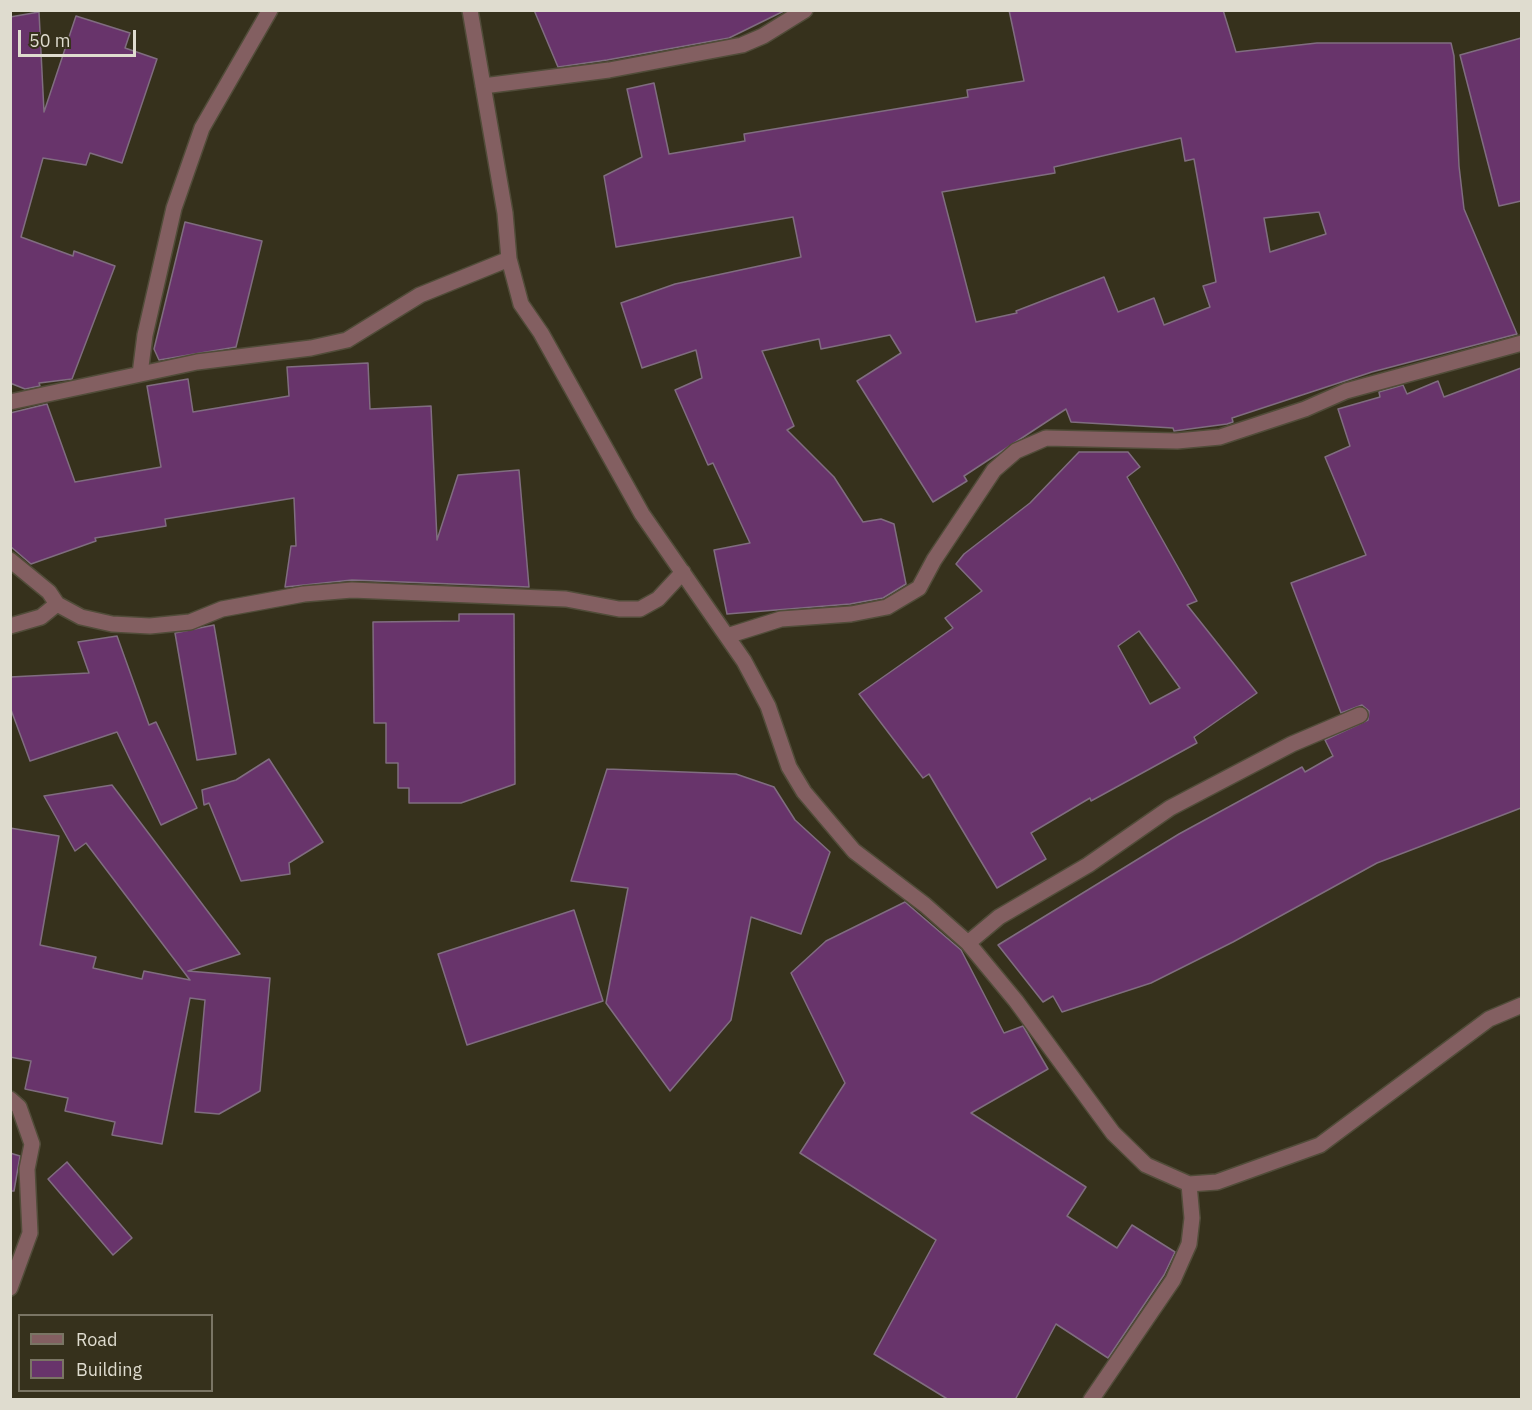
<!DOCTYPE html>
<html>
<head>
<meta charset="utf-8">
<style>
	body { margin:0 }
	#map { position:relative; width:1532px; height:1410px; overflow:hidden; background:#36311c; font-family:"IBM Plex Sans",sans-serif }
	canvas { display:block }
	.frame { position:absolute; inset:0; border:12px solid #dfdccf; pointer-events:none }
	.legend { position:absolute; left:18px; top:1314px; width:195px; height:78px; box-sizing:border-box; background:#36311c; border:2px solid #7a7564; margin:0; padding:8px 10px; list-style:none; font-size:18px; color:#dfdccf }
	.legend li { display:flex; align-items:center; gap:12px; height:30px }
	.legend b { width:30px; border:2px solid #7a7564 }
	.scale { position:absolute; left:18px; top:30px; width:118px; height:27px; box-sizing:border-box; border:3px solid #dfdccf; border-top:0; padding-left:8px; font-size:18px; line-height:21px; white-space:nowrap; color:#dfdccf; -webkit-text-stroke:4px #36311c; paint-order:stroke }
</style>
</head>
<body>
<div id="map">
<canvas width="1532" height="1410"></canvas>
<div class="frame"></div>
<ul class="legend">
<li><b style="height:8px;background:#835f61"></b>Road</li>
<li><b style="height:16px;background:#68346b"></b>Building</li>
</ul>
<div class="scale">50 m</div>
</div>
<script>
const context = document.querySelector('canvas').getContext('2d');
context.lineJoin = 'round';
function fill(path, color) { context.fillStyle = color; context.fill(path, 'evenodd'); }
const toPath = rows => new Path2D(rows.map(r => 'M' + r).join(''));
function strokePath(path, color, width, dash) { context.strokeStyle = color; context.lineWidth = width; context.lineCap = dash ? 'butt' : 'round'; context.setLineDash(dash || []); context.stroke(path); }
const building = toPath([
	[534,10,786,10,729,38,607,60,558,67,534,10],
	[1009,10,1223,10,1236,52,1317,43,1451,43,1454,56,1459,166,1464,209,1517,334,1372,372,1232,418,1233,422,1227,424,1174,431,1173,428,1071,422,1066,409,964,476,967,481,933,502,857,381,901,353,890,335,821,349,819,339,762,351,794,426,787,430,834,477,863,522,881,519,894,524,906,584,883,598,850,604,727,614,714,550,750,543,713,463,708,465,675,390,702,378,696,350,642,368,621,303,675,284,801,257,793,217,616,247,604,176,642,157,627,89,654,83,669,154,745,141,744,134,968,97,967,90,1024,81,1009,10],
	[1181,138,1185,161,1194,159,1216,282,1203,286,1210,307,1164,325,1154,298,1118,312,1104,277,1016,311,1017,313,976,322,942,192,1055,173,1054,167,1181,138],
	[1319,212,1326,234,1270,252,1264,218,1319,212],
	[39,12,44,112,76,16,130,33,125,48,157,59,122,163,90,153,86,165,43,158,21,237,73,256,74,251,115,266,72,379,39,383,40,386,25,389,10,383,10,17,39,12],
	[1521,38,1521,201,1499,206,1460,55,1521,38],
	[185,222,262,241,236,347,159,360,154,349,185,222],
	[368,363,370,409,431,406,437,540,458,475,519,470,529,587,352,580,285,587,291,546,296,546,294,498,165,519,166,526,95,538,96,541,31,564,10,546,10,413,47,404,75,482,161,467,147,386,188,379,193,412,289,396,287,367,368,363],
	[1521,368,1521,808,1377,863,1233,942,1151,983,1062,1012,1053,996,1043,1002,998,945,1179,834,1302,767,1305,772,1333,756,1325,740,1368,720,1369,711,1362,705,1341,713,1291,583,1366,555,1325,457,1350,446,1338,409,1380,397,1379,392,1403,385,1407,394,1438,381,1444,397,1521,368],
	[1079,452,1128,452,1140,467,1127,477,1197,601,1187,605,1257,693,1194,737,1197,743,1091,801,1090,798,1031,833,1046,859,997,888,929,774,923,778,859,694,953,628,945,618,982,591,956,564,964,554,1030,503,1079,452],
	[1139,631,1180,688,1150,704,1118,646,1139,631],
	[459,614,514,614,515,784,461,803,409,803,409,788,398,788,398,763,386,763,386,723,374,723,373,622,459,621,459,614],
	[214,625,236,754,197,760,175,633,214,625],
	[117,636,149,725,156,722,197,808,161,825,117,732,30,761,10,707,10,677,89,673,78,642,117,636],
	[269,759,323,842,289,863,290,874,241,881,209,803,204,805,202,790,236,780,269,759],
	[607,769,736,774,774,787,795,820,830,852,801,934,751,917,731,1020,670,1091,606,1003,628,888,571,881,607,769],
	[112,785,240,954,188,971,270,978,260,1091,219,1114,195,1112,205,1000,190,998,162,1144,112,1135,115,1122,65,1111,68,1098,25,1089,31,1061,10,1057,10,828,59,836,40,945,96,957,93,968,142,979,144,971,190,980,86,843,75,851,44,796,112,785],
	[905,902,961,950,1004,1033,1023,1026,1048,1069,971,1113,1086,1187,1067,1216,1117,1248,1132,1225,1175,1252,1164,1275,1108,1358,1056,1324,1015,1400,949,1400,874,1354,936,1240,800,1153,845,1083,791,973,826,941,905,902],
	[574,910,603,1001,467,1045,438,954,574,910],
	[10,1153,20,1156,14,1191,10,1191,10,1153],
	[67,1162,132,1238,113,1255,48,1179,67,1162]
]);
const minor = toPath([
	[470,10,505,213,509,259,521,304,541,333,642,514,744,661,768,706,789,767,804,792,854,851,925,905,968,943,1016,1001,1113,1133,1146,1165,1189,1184,1217,1182,1320,1145,1489,1019,1522,1005],
	[483,86,609,70,742,45,763,36,805,10],
	[140,374,145,335,174,208,202,128,270,10],
	[10,402,197,362,311,348,347,340,420,295,509,259],
	[10,560,49,592,57,604,81,617,112,624,150,626,190,622,222,609,304,594,352,590,566,599,619,609,640,609,658,599,683,572],
	[10,626,41,617,57,604],
	[727,636,781,619,851,614,887,607,919,588,934,560,994,470,1016,451,1046,438,1177,441,1220,437,1305,409,1346,391,1522,343],
	[968,943,999,917,1088,865,1170,808,1292,744,1360,715],
	[10,1099,19,1107,32,1144,27,1169,30,1233,10,1288],
	[1091,1400,1173,1280,1189,1244,1192,1218,1189,1184]
]);
fill(building, '#68346b');
strokePath(building, '#806d80', 1.5);
strokePath(minor, '#514c39', 18);
strokePath(minor, '#835f61', 15);
</script>
</body>
</html>
